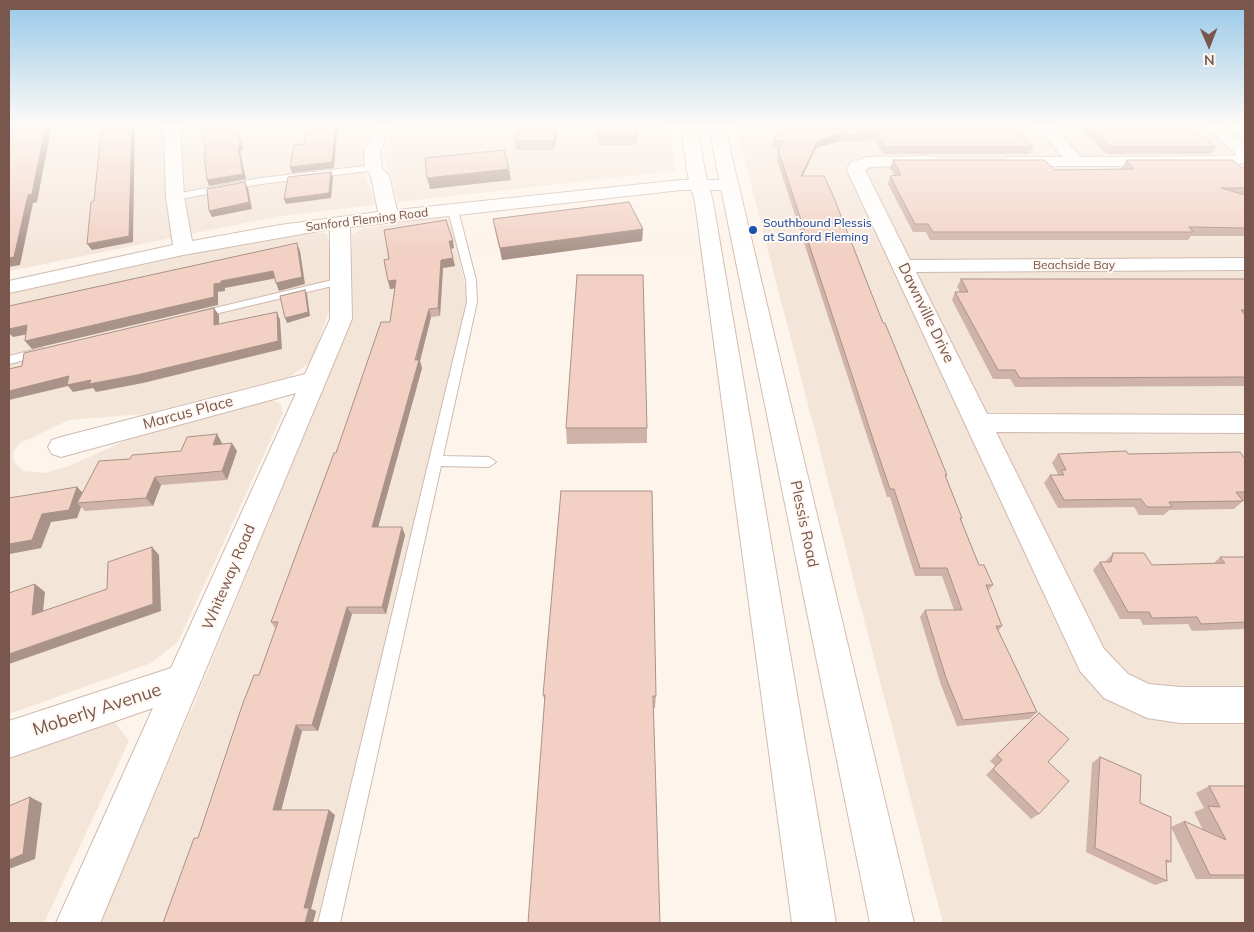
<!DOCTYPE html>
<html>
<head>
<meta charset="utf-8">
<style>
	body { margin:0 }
	#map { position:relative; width:1254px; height:932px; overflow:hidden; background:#fdf4eb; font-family:Mulish,sans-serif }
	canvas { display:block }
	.frame { position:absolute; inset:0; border:10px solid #79574d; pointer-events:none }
	.north { position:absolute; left:1184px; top:20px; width:50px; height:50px; -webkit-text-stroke:4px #fff8f2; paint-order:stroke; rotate:179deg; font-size:14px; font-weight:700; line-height:20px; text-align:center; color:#79574d }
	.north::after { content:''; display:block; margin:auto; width:18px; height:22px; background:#79574d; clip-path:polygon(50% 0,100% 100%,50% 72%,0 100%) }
</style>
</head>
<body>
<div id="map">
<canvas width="1254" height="932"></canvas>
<div class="frame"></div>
<div class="north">N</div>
</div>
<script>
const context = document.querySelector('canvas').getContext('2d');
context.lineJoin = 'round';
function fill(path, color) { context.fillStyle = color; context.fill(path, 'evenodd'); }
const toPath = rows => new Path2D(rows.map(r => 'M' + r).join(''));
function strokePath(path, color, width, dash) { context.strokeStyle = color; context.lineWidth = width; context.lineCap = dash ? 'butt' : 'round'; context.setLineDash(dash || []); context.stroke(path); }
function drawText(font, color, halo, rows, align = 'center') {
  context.font = font + ' Mulish,sans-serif'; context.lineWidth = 4; context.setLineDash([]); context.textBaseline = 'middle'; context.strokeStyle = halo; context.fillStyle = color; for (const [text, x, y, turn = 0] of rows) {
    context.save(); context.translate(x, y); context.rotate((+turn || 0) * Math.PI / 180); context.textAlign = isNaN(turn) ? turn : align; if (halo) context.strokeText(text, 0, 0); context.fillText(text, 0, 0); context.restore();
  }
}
const residential = toPath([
	[28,124,376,124,366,137,363,148,365,173,375,201,374,205,280,216,9,271,9,127],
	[395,124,670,124,675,171,398,202,383,154],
	[735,124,1225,124,1245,139,1245,923,943,923],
	[438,218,451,219,469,304,319,923,99,923,194,704,349,326,352,234,364,228],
	[309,232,326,233,331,245,332,302,312,361,291,376,144,414,69,420,20,443,13,453,14,462,23,471,45,473,69,466,138,435,265,398,280,403,283,413,178,642,151,663,9,714,9,293,269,238],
	[112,718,129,741,44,923,9,923,9,750]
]);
const service = toPath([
	[374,165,377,166,377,170,261,184,175,200,170,197,175,194,261,178,374,165],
	[453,207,458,210,476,280,477,302,443,456,489,457,496,462,489,467,441,466,340,923,318,923,467,302,466,280,448,210,453,207],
	[341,278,345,279,345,283,198,318,192,315,198,312,341,278],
	[41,348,45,349,47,352,45,355,9,364,9,356,41,348]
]);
const minor = toPath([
	[9,124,26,124,24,127,9,130,9,124],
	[164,124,180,124,184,197,192,241,280,225,378,212,371,176,365,168,364,152,376,124,394,124,389,129,380,152,382,168,389,176,397,210,681,180,729,180,735,181,738,185,735,189,729,190,681,190,350,227,352,319,100,923,56,923,153,708,9,758,9,721,171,668,296,393,61,457,52,454,48,447,52,440,61,437,305,374,330,319,330,229,183,255,9,293,9,281,173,245,166,197,164,124],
	[1033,124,1050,124,1081,157,1232,156,1237,154,1202,124,1220,124,1245,144,1245,162,1235,166,1005,166,1003,162,1005,158,1011,157,1063,157,1033,124],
	[930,156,936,157,938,161,936,165,871,167,865,170,910,260,1245,258,1245,270,916,272,987,414,1245,415,1245,433,996,432,1104,649,1128,674,1149,684,1180,687,1245,687,1245,723,1180,723,1147,718,1104,698,1080,671,847,170,850,163,868,157,930,156]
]);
const secondary = toPath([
	[681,124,697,124,705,172,713,202,836,923,792,923,695,202,687,172,681,124],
	[708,124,724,124,914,923,870,923,708,124]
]);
const wall = toPath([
	[519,124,558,124,554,150,516,150,515,141],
	[637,124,637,145,598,145,598,136],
	[782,124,1033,147,1030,154,883,154,875,140,843,143,840,141,816,148,803,176,883,323,947,475,946,477,962,518,961,520,979,565,993,585,988,591,1002,626,998,631,1037,712,1030,719,957,726,941,685,920,617,925,610,954,610,942,576,915,576,890,497,887,497,777,160,778,149,772,147,773,140],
	[1075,124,1186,124,1216,147,1211,154,1107,154],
	[893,160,1054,170,1123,169,1122,168,1126,160,1245,168,1245,236,1191,236,1188,240,930,240,926,232,913,232,888,184,890,176,895,176,890,168],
	[493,219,643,229,642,241,502,260,495,231],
	[454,248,451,249,455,266,443,268,440,316,431,317,420,361,422,368,378,527,405,535,386,614,352,614,318,731,302,731,281,810,335,815,311,909,316,911,313,923,163,923,198,838,276,629,271,622,336,453,390,322,395,288,390,289,384,260],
	[961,279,1245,279,1245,386,1015,387,1010,379,993,379,952,300,955,292,960,292,957,287],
	[566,428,647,428,647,443,567,444],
	[222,443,222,444,237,451,227,480,161,485,153,506,85,511,81,507,77,518,51,522,41,548,9,554,77,487,82,493,130,459,181,451],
	[1058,454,1128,454,1245,459,1245,501,1242,501,1243,501,1234,509,1169,510,1164,515,1139,515,1134,507,1058,508,1044,483,1050,475,1057,475,1058,474,1052,463],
	[1113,553,1152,565,1213,564,1220,557,1245,557,1245,629,1192,631,1188,624,1143,625,1140,619,1120,619,1093,570,1100,562,1105,562],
	[543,695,656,696,655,708,545,702],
	[1039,713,1048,762,1039,814,1031,819,986,775,995,766,990,761,1032,719],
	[1100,757,1140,803,1171,827,1184,821,1203,830,1194,812,1204,808,1196,793,1209,786,1245,786,1245,879,1196,879,1171,827,1171,862,1166,863,1167,881,1155,885,1086,852,1092,763]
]);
const shadedWall = toPath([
	[46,124,52,124,37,202,33,203,20,265,9,267,9,258,28,195],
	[132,124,135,124,133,242,92,250,87,244],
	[236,124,237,124,243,151,240,151,246,179,209,186,207,180,238,146],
	[336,124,338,124,334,168,292,173,290,167],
	[556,124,558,124,554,150,554,141],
	[842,133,840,141,816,148,799,183,801,176,818,141],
	[509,169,511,180,430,189,427,178],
	[331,172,333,177,331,198,286,204,284,199],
	[245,182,248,188,252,209,212,217,209,211],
	[643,229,642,241,502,260,500,248],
	[449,241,453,241,454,248,450,249],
	[297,243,300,251,305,284,279,291,276,283],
	[453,258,455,266,443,268,440,316,438,308,441,260],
	[273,271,277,278,225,288,225,291,218,292,218,305,32,349,25,341,214,284,221,281],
	[396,280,398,288,390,289,388,281],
	[305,290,307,294,310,316,287,323,285,318],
	[214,308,219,315,219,333,214,325],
	[429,309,431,317,420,361,422,368,376,535,372,527],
	[277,312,280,320,282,349,143,383,96,392,93,388,73,392,68,386,9,400,9,391],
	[27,325,34,333,13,337,10,334,9,334,9,326],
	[217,434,222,443,218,453,213,445],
	[232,443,237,451,227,480,222,471],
	[155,477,161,485,153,506,146,498],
	[77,487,85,495,77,503,81,507,77,518,51,522,41,548,9,554,9,544,42,514],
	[402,527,405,535,386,614,382,607],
	[152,547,159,555,161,611,9,664,9,654,153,604],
	[35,584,45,592,42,622,32,615],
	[347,607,352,614,318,731,312,725],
	[296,725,302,731,280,815,273,810],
	[30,797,42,803,35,859,9,869,9,860],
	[329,810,335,815,311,909,316,911,313,923,305,923,304,908]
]);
const building = toPath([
	[14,124,46,124,32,194,28,195,14,257,9,258,9,140,14,124],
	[104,124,132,124,129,236,87,244,91,202,94,201,101,133,103,133,104,124],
	[201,124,236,124,241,145,238,146,243,174,207,180,204,154,206,153,201,124],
	[308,124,336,124,332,162,290,167,294,145,304,144,308,124],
	[519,124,556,124,554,141,515,141,519,124],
	[599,124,637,124,637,136,598,136,599,124],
	[782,124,1013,124,1033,147,885,147,877,133,844,136,842,133,818,141,801,176,824,176,832,193,883,323,885,323,947,475,945,475,962,518,960,518,979,565,984,565,993,585,986,585,1002,626,996,626,1037,712,963,720,946,678,925,610,962,610,947,568,920,568,894,489,890,489,873,439,779,153,779,147,784,142,773,140,782,124],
	[1086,124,1186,124,1216,147,1111,147,1086,124],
	[504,150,509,169,427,178,425,158,504,150],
	[893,160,1045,160,1054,170,1134,169,1126,160,1233,160,1242,168,1245,168,1245,188,1221,188,1245,195,1245,228,1189,227,1193,232,933,232,928,224,915,224,890,176,901,175,893,160],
	[331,172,329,193,284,199,288,177,331,172],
	[245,182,249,202,209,211,207,189,245,182],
	[629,202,643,229,500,248,493,219,629,202],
	[446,220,453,241,449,241,453,258,441,260,438,308,429,309,415,360,419,360,372,527,402,527,382,607,347,607,312,725,296,725,273,810,329,810,304,908,309,908,305,923,163,923,194,838,198,838,243,703,254,675,259,675,278,622,271,622,334,453,336,453,381,322,390,322,396,280,388,281,384,260,389,259,384,230,446,220],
	[297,243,302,277,276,283,273,271,221,281,221,283,214,284,214,297,25,341,27,325,9,329,9,306,297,243],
	[577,275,643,275,647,428,566,428,577,275],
	[961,279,1245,279,1245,310,1241,310,1245,315,1245,377,1020,378,1015,370,998,370,955,292,968,292,961,279],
	[305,290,308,312,285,318,280,296,305,290],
	[214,308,214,325,277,312,278,341,137,375,89,384,91,380,67,385,69,376,9,391,9,369,22,366,24,353,214,308],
	[217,434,213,445,232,443,222,471,155,477,146,498,77,503,99,461,130,459,132,455,181,451,187,437,217,434],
	[1126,451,1128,454,1240,452,1245,459,1245,492,1236,492,1243,501,1169,502,1172,507,1147,507,1141,499,1064,500,1050,475,1064,475,1061,470,1066,470,1058,454,1126,451],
	[77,487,69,510,42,514,32,540,9,544,9,498,77,487],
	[561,491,652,491,656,696,653,696,660,923,528,923,545,695,543,695,561,491],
	[152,547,153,604,9,654,9,593,35,584,32,615,107,589,108,562,152,547],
	[1113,553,1144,553,1152,565,1225,563,1220,557,1245,557,1245,622,1201,624,1197,617,1152,618,1149,612,1128,612,1100,562,1111,562,1113,553],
	[1039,713,1069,739,1048,762,1069,781,1039,814,993,769,1002,760,997,755,1039,713],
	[1100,757,1141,775,1140,803,1171,817,1171,862,1166,860,1167,881,1095,848,1100,757],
	[1209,786,1245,786,1245,875,1210,875,1184,821,1226,840,1208,806,1220,807,1209,786],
	[30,797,23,854,9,860,9,806,30,797]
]);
const markers = [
	[753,230,5,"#1a4fb4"]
];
const farStreetnames = [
	["Sanford Fleming Road",367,220,-7],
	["Beachside Bay",1074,265]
];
const farTransitnames = [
	["Southbound Plessis",763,223],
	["at Sanford Fleming",763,237]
];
const streetNames = [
	["Dawnville Drive",926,313,64],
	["Marcus Place",188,413,-15],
	["Plessis Road",804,524,78],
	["Whiteway Road",229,577,-67]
];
const nearStreetnames = [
	["Moberly Avenue",97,710,-18]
];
fill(residential, '#f4e5d9');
strokePath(service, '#d0bab0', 2);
strokePath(minor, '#d0bab0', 2);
strokePath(secondary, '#d5bcb0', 2);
fill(service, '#fff');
fill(minor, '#fff');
fill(secondary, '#fff');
fill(wall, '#d0b3a8');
fill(shadedWall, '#a99288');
fill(building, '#f2d0c3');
strokePath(building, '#a99288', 1);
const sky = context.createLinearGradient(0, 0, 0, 254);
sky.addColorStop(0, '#97c8e8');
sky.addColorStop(0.49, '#fefaf6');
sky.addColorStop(1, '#fefaf600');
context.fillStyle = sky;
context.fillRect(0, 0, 1254, 254);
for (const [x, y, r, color] of markers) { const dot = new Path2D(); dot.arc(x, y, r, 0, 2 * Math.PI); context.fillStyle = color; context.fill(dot); strokePath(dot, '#fff8f2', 2); }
drawText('12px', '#79574d', '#fff8f2', farStreetnames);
drawText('12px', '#164399', '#fff8f2', farTransitnames, 'left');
drawText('15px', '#79574d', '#fff8f2', streetNames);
drawText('18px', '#79574d', '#fff8f2', nearStreetnames);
</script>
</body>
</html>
